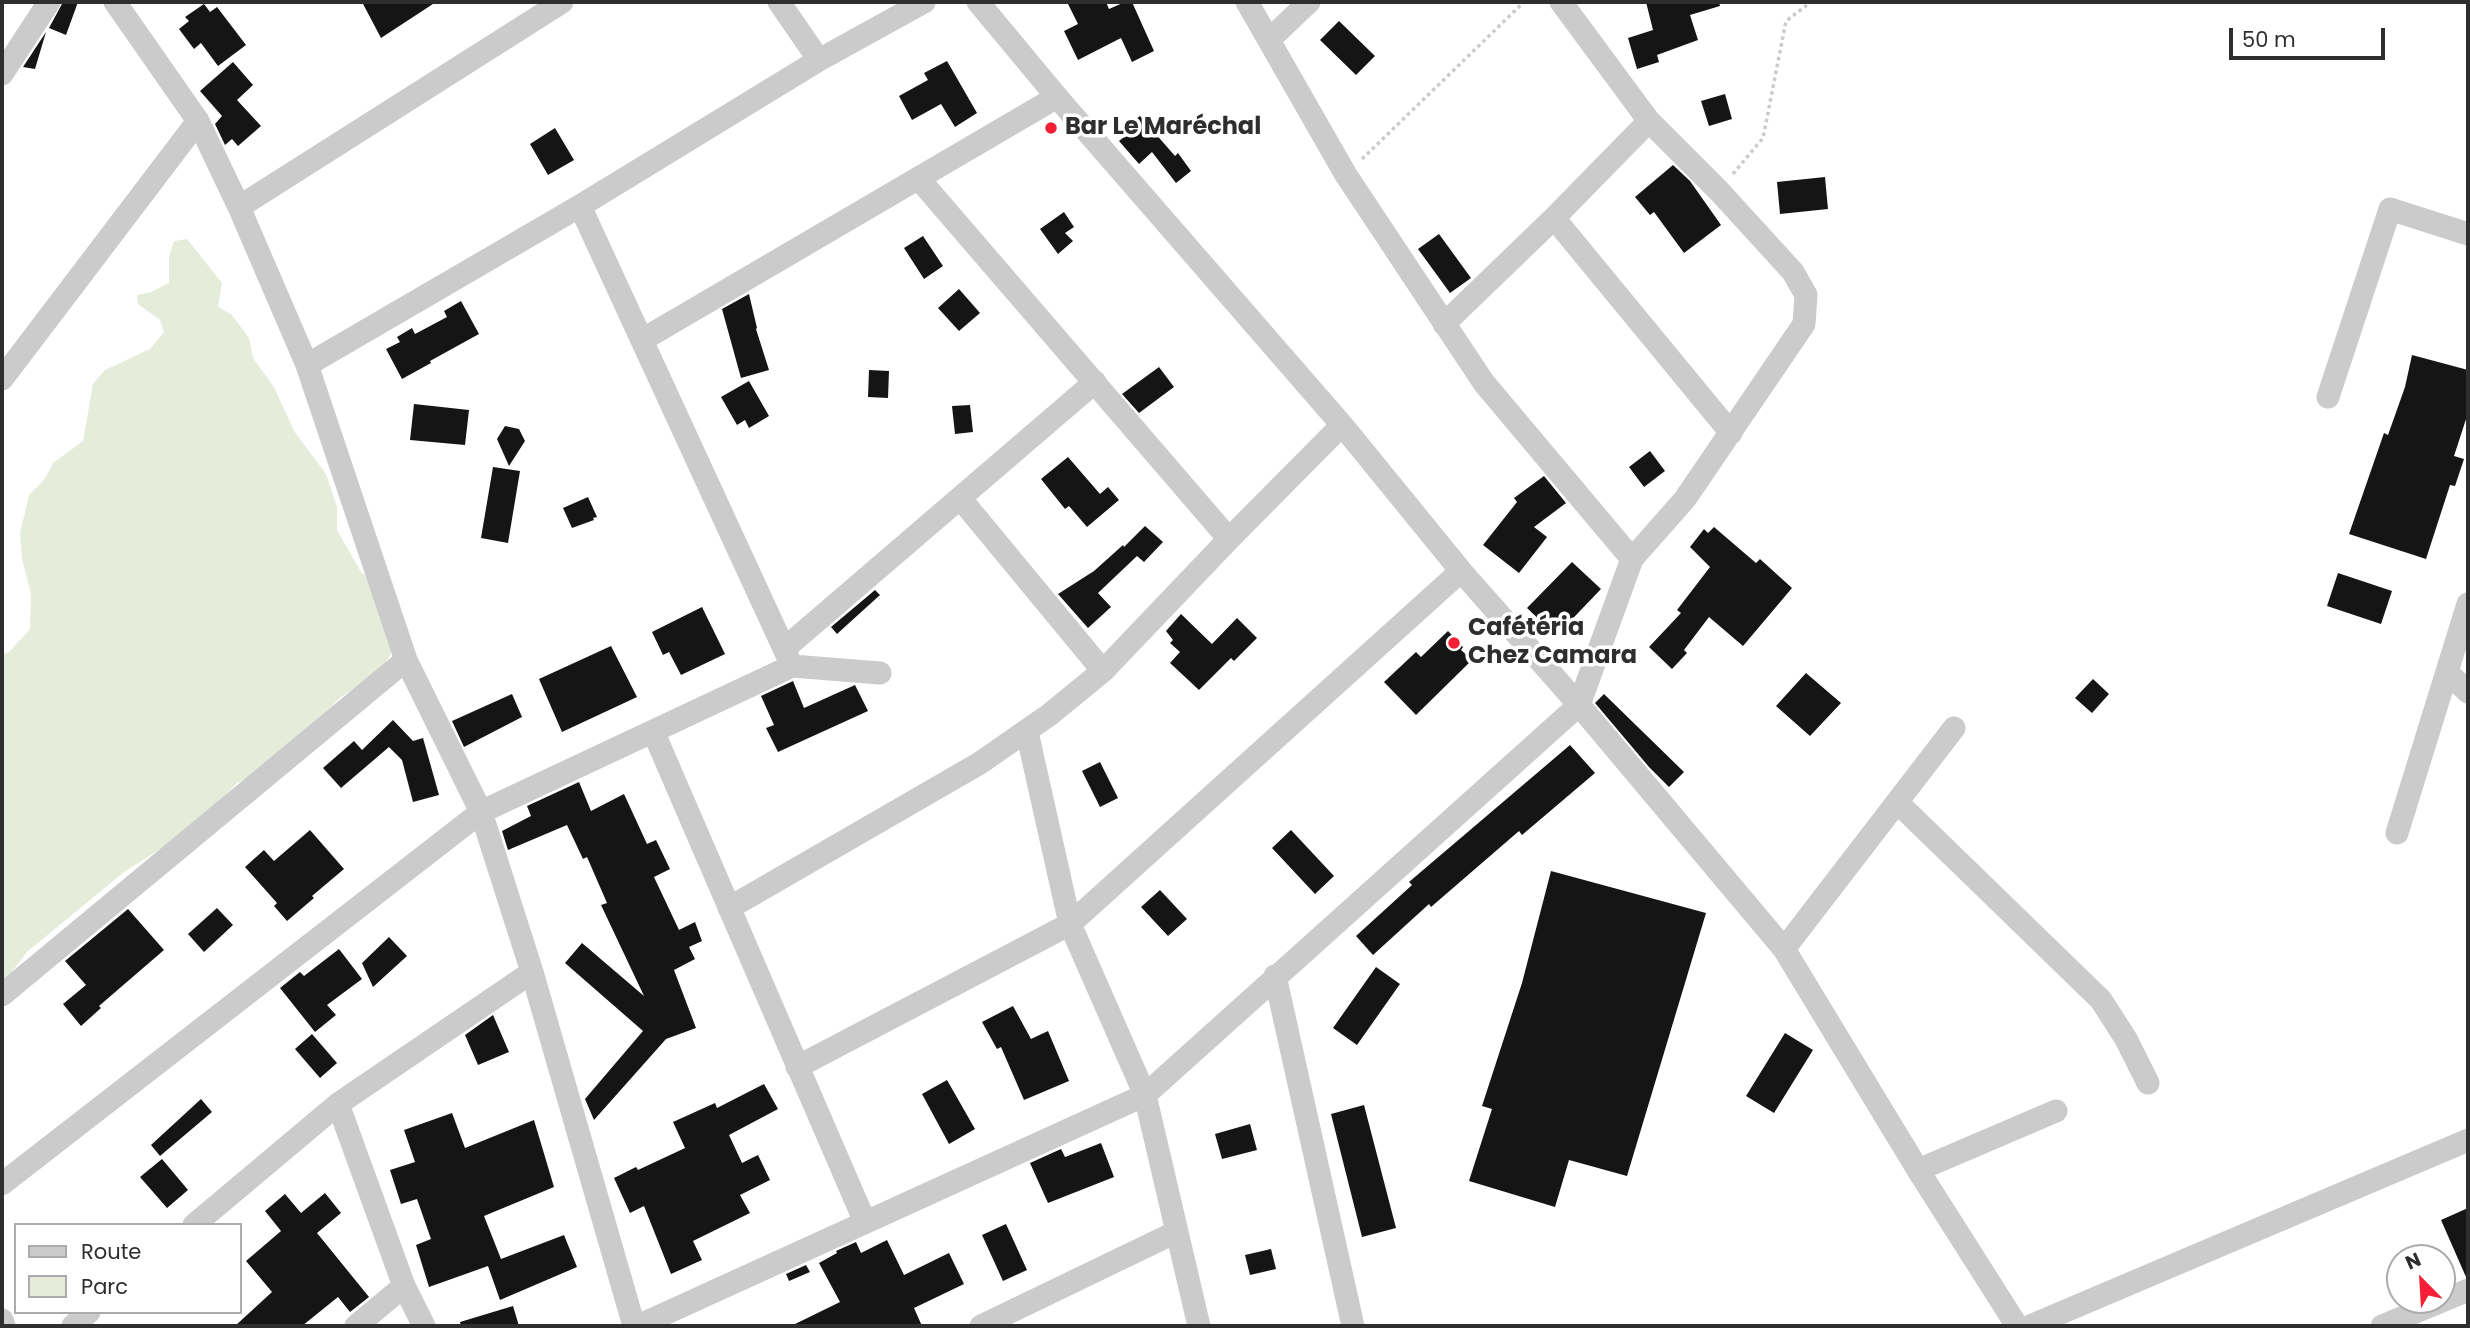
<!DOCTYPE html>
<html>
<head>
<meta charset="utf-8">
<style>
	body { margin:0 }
	#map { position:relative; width:2470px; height:1328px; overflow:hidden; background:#fff; font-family:Poppins,sans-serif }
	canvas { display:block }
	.frame { position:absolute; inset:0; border:4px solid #2e2e2e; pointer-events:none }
	.legend { position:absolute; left:14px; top:1223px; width:228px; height:91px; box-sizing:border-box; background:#fff; border:2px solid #ababab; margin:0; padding:9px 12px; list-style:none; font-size:21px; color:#2e2e2e }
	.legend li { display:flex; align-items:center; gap:14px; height:35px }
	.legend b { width:35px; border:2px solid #ababab }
	.north { position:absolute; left:2386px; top:1244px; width:70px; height:70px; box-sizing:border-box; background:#fff; border:2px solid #ababab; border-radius:50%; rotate:336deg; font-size:19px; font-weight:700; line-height:28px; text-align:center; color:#2e2e2e }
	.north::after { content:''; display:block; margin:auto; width:24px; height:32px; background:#f52036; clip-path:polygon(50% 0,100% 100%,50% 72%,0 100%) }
	.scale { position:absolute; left:2229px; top:28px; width:156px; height:32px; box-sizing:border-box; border:4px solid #2e2e2e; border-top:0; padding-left:9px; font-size:21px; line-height:24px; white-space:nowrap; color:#2e2e2e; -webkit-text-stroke:5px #fff; paint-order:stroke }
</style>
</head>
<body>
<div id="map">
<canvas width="2470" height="1328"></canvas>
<div class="frame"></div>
<ul class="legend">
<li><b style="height:9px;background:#cbcbcb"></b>Route</li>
<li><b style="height:19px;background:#e5edda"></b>Parc</li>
</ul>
<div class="north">N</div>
<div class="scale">50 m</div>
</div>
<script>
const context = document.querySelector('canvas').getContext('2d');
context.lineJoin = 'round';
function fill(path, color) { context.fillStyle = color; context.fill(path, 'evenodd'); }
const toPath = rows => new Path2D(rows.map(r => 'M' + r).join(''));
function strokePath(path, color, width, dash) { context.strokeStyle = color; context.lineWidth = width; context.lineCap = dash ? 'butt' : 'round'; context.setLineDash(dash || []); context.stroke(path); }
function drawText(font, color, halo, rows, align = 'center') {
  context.font = font + ' Poppins,sans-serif'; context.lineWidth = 7; context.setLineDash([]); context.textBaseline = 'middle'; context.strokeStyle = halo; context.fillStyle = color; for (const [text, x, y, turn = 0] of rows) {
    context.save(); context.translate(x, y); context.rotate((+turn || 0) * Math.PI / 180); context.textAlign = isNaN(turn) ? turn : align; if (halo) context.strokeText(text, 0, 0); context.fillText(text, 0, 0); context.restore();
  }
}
const green = toPath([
	[187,239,222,283,218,307,232,315,249,338,253,358,274,387,294,431,326,474,337,507,337,530,361,572,379,589,398,637,391,654,379,673,341,697,265,771,237,783,215,806,165,846,124,872,27,952,2,985,2,655,10,651,30,629,31,594,22,559,20,533,29,495,44,480,53,463,83,441,93,384,105,370,150,349,164,332,160,320,138,304,137,295,151,292,169,283,169,257,174,241]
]);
const building = toPath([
	[63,2,78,2,66,35,49,28],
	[362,2,436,2,381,38],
	[1067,2,1106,2,1109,9,1125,2,1132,2,1154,51,1132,62,1121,38,1078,60,1064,31,1078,24],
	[1646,2,1719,2,1720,6,1690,15,1698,40,1657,55,1659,62,1637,69,1628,38,1653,30],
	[204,4,210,12,217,7,246,45,218,66,201,43,194,49,179,29,189,21,185,17],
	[1339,21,1375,56,1356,75,1320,40],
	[46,32,35,69,23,67],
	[947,61,977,113,955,127,941,104,912,120,899,96,928,80,924,73],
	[233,62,253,85,237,100,261,126,238,146,232,139,225,145,215,124,222,116,200,91],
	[1725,94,1732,119,1709,126,1701,101],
	[1140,116,1175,156,1178,153,1191,171,1176,183,1152,152,1139,164,1119,141,1134,129,1130,124],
	[555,128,574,160,548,175,530,144],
	[1673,165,1690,181,1721,225,1684,253,1654,212,1650,215,1635,197],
	[1825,177,1828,209,1780,214,1777,182],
	[1064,212,1074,227,1065,233,1073,241,1058,254,1040,229],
	[1439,234,1471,278,1450,293,1418,249],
	[923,236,943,266,924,279,904,248],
	[959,289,980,313,959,331,938,308],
	[749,294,757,328,756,329,769,370,741,378,722,309],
	[461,301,479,334,430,361,431,363,402,379,386,349,400,342,397,337,412,328,415,334,447,317,444,311],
	[2412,355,2468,370,2468,413,2454,456,2464,459,2455,486,2450,485,2426,559,2349,534,2384,433,2388,435,2405,387],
	[1159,367,1174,387,1139,413,1122,394],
	[869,370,889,371,888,398,868,397],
	[749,381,769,416,749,428,745,420,737,425,721,397],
	[414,404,469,410,465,445,410,440],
	[970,405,973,432,955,434,952,406],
	[505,426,519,429,525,441,509,466,497,439],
	[1650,451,1665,471,1644,487,1629,467],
	[1068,457,1100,494,1108,487,1119,500,1087,527,1069,506,1065,509,1041,479],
	[493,467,520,471,508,543,481,538],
	[1544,476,1566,503,1534,527,1547,537,1519,573,1483,545,1517,502,1514,498],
	[588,497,597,517,593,518,594,520,572,528,563,508],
	[1145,526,1163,542,1144,562,1137,556,1098,593,1111,607,1088,628,1058,594,1094,571,1123,545,1124,547],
	[1714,527,1756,563,1760,559,1792,588,1743,646,1709,617,1684,650,1687,653,1672,669,1649,647,1681,613,1677,610,1710,567,1690,547,1704,529,1708,533],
	[1572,562,1601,589,1556,636,1527,608],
	[2338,573,2392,591,2381,624,2327,606],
	[875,590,880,595,837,634,831,627],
	[702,607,725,654,681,675,669,652,663,655,652,632],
	[1181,614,1212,644,1237,618,1257,638,1234,661,1231,658,1199,690,1170,663,1180,652,1170,643,1173,640,1166,631],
	[1448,631,1463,647,1461,650,1472,660,1416,715,1384,682,1416,652,1421,657],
	[611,646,637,697,562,732,539,679],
	[1806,673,1841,703,1810,736,1776,706],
	[2093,679,2109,694,2092,713,2075,698],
	[793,681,804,708,855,685,868,711,778,752,766,728,774,725,761,696],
	[512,694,522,717,464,747,452,721],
	[1604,694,1684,772,1669,787,1649,767,1595,703],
	[393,720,413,741,423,738,439,795,413,802,402,760,389,747,341,788,323,768,354,741,362,750],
	[1570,745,1595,773,1522,835,1519,831,1431,907,1429,904,1373,955,1356,936,1412,885,1409,882],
	[1100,762,1118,798,1100,807,1082,771],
	[579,782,591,811,624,794,647,844,656,840,670,869,654,877,679,930,695,922,702,941,689,947,695,959,674,970,696,1028,666,1039,594,1120,585,1099,643,1031,565,963,582,943,644,996,601,905,607,903,587,857,583,859,567,825,508,850,502,831,531,816,527,806],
	[310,830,344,869,312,896,314,898,287,921,274,906,277,903,245,867,264,850,274,861],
	[1291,830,1334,876,1315,894,1272,848],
	[1551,871,1706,913,1627,1176,1569,1160,1555,1207,1469,1181,1492,1109,1482,1106,1522,983],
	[1160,890,1187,919,1168,936,1141,907],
	[217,908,233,925,204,952,188,934],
	[128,909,164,950,99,1006,101,1008,81,1026,63,1004,86,985,65,961],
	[389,937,407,956,373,987,362,963],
	[339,949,362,979,327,1005,336,1015,315,1032,280,988,300,972,304,976],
	[1376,967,1400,984,1357,1045,1333,1028],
	[1013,1006,1031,1039,1048,1031,1069,1081,1024,1100,1001,1047,997,1049,982,1022],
	[493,1015,509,1052,478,1065,465,1035],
	[1785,1033,1813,1050,1774,1113,1746,1096],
	[312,1034,337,1063,320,1078,295,1049],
	[947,1080,975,1129,949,1144,922,1094],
	[764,1084,778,1109,729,1135,742,1163,758,1155,770,1180,740,1195,750,1213,693,1241,702,1260,671,1274,644,1206,630,1213,614,1178,636,1167,638,1170,685,1148,673,1122,715,1103,717,1108],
	[201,1099,212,1112,160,1156,151,1145],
	[1364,1105,1396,1228,1362,1237,1331,1114],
	[452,1113,465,1148,534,1120,554,1187,484,1216,501,1259,564,1235,577,1267,500,1300,488,1266,429,1287,416,1245,431,1239,417,1199,401,1204,390,1170,415,1162,404,1130],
	[1250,1124,1257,1150,1222,1159,1215,1134],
	[1101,1143,1114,1177,1048,1203,1030,1163,1061,1149,1065,1157],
	[162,1159,188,1190,167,1208,140,1177],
	[325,1193,341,1213,317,1233,369,1297,350,1312,338,1297,302,1326,235,1326,272,1292,246,1261,281,1231,265,1211,285,1194,301,1213],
	[2468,1208,2468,1276,2466,1277,2441,1220],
	[1006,1224,1027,1270,1003,1281,982,1235],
	[887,1240,904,1275,949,1253,964,1284,914,1308,922,1326,791,1326,840,1302,819,1263,837,1253,836,1251,856,1242,861,1253],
	[1271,1249,1276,1269,1250,1275,1245,1255],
	[806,1265,810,1272,789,1281,786,1274],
	[513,1306,519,1326,461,1326,460,1322]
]);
const path = toPath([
	[1362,159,1524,2],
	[1733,174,1763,138,1786,21,1811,2]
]);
const minor = toPath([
	[115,2,198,121,239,207,307,365,406,660,481,812,532,972,634,1326],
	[779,2,819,60],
	[978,2,1057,97,1342,425,1461,571,1579,705,1784,949,1918,1170,2017,1326],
	[1247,2,1346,175,1484,383,1632,559],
	[1270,39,1309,2],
	[2,74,49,2],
	[919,179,1229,539],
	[580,206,792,666],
	[239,207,562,2],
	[1554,218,1731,433],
	[1444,324,1554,218,1649,121],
	[642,340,1057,97],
	[307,365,580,206,819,60,924,2],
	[2,379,198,121],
	[2328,397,2390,209,2468,234],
	[960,498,1103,671],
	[784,649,1095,382],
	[2447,672,2468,692],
	[653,731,865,1222],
	[1027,732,1070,924,1145,1095,1199,1326],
	[1897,802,2101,1000,2126,1039,2148,1083],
	[2397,833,2468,604],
	[729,908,980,763,1049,715,1103,671,1229,539,1342,425],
	[1784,949,1954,728],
	[1275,976,1353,1326],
	[2,995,406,660],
	[797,1067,1070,924,1461,571],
	[338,1104,404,1286,424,1326],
	[1918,1170,2056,1111],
	[2,1184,481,812,792,666,880,673],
	[194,1225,338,1104,532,972],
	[2,1320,4,1326],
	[73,1326,89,1312],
	[356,1326,404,1286],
	[638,1326,1145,1095,1579,705,1632,559,1685,499,1804,324,1806,295,1793,272,1719,191,1649,121,1561,2],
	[981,1326,1176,1232],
	[2030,1326,2468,1140],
	[2382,1326,2468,1290]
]);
const markers = [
	[1051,128,7,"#f52036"],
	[1454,643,7,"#f52036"]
];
const poiNames = [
	["Bar Le Maréchal",1065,128],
	["Cafétéria",1468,629],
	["Chez Camara",1468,657]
];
fill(green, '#e5edda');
fill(building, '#151515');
strokePath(path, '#cbcbcb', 3.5, [3.5, 3.5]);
strokePath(minor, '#cbcbcb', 23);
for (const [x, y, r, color] of markers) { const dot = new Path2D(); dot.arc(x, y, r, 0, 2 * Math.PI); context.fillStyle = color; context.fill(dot); strokePath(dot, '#fff', 2.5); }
drawText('bold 24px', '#2e2e2e', '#fff', poiNames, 'left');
</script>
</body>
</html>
